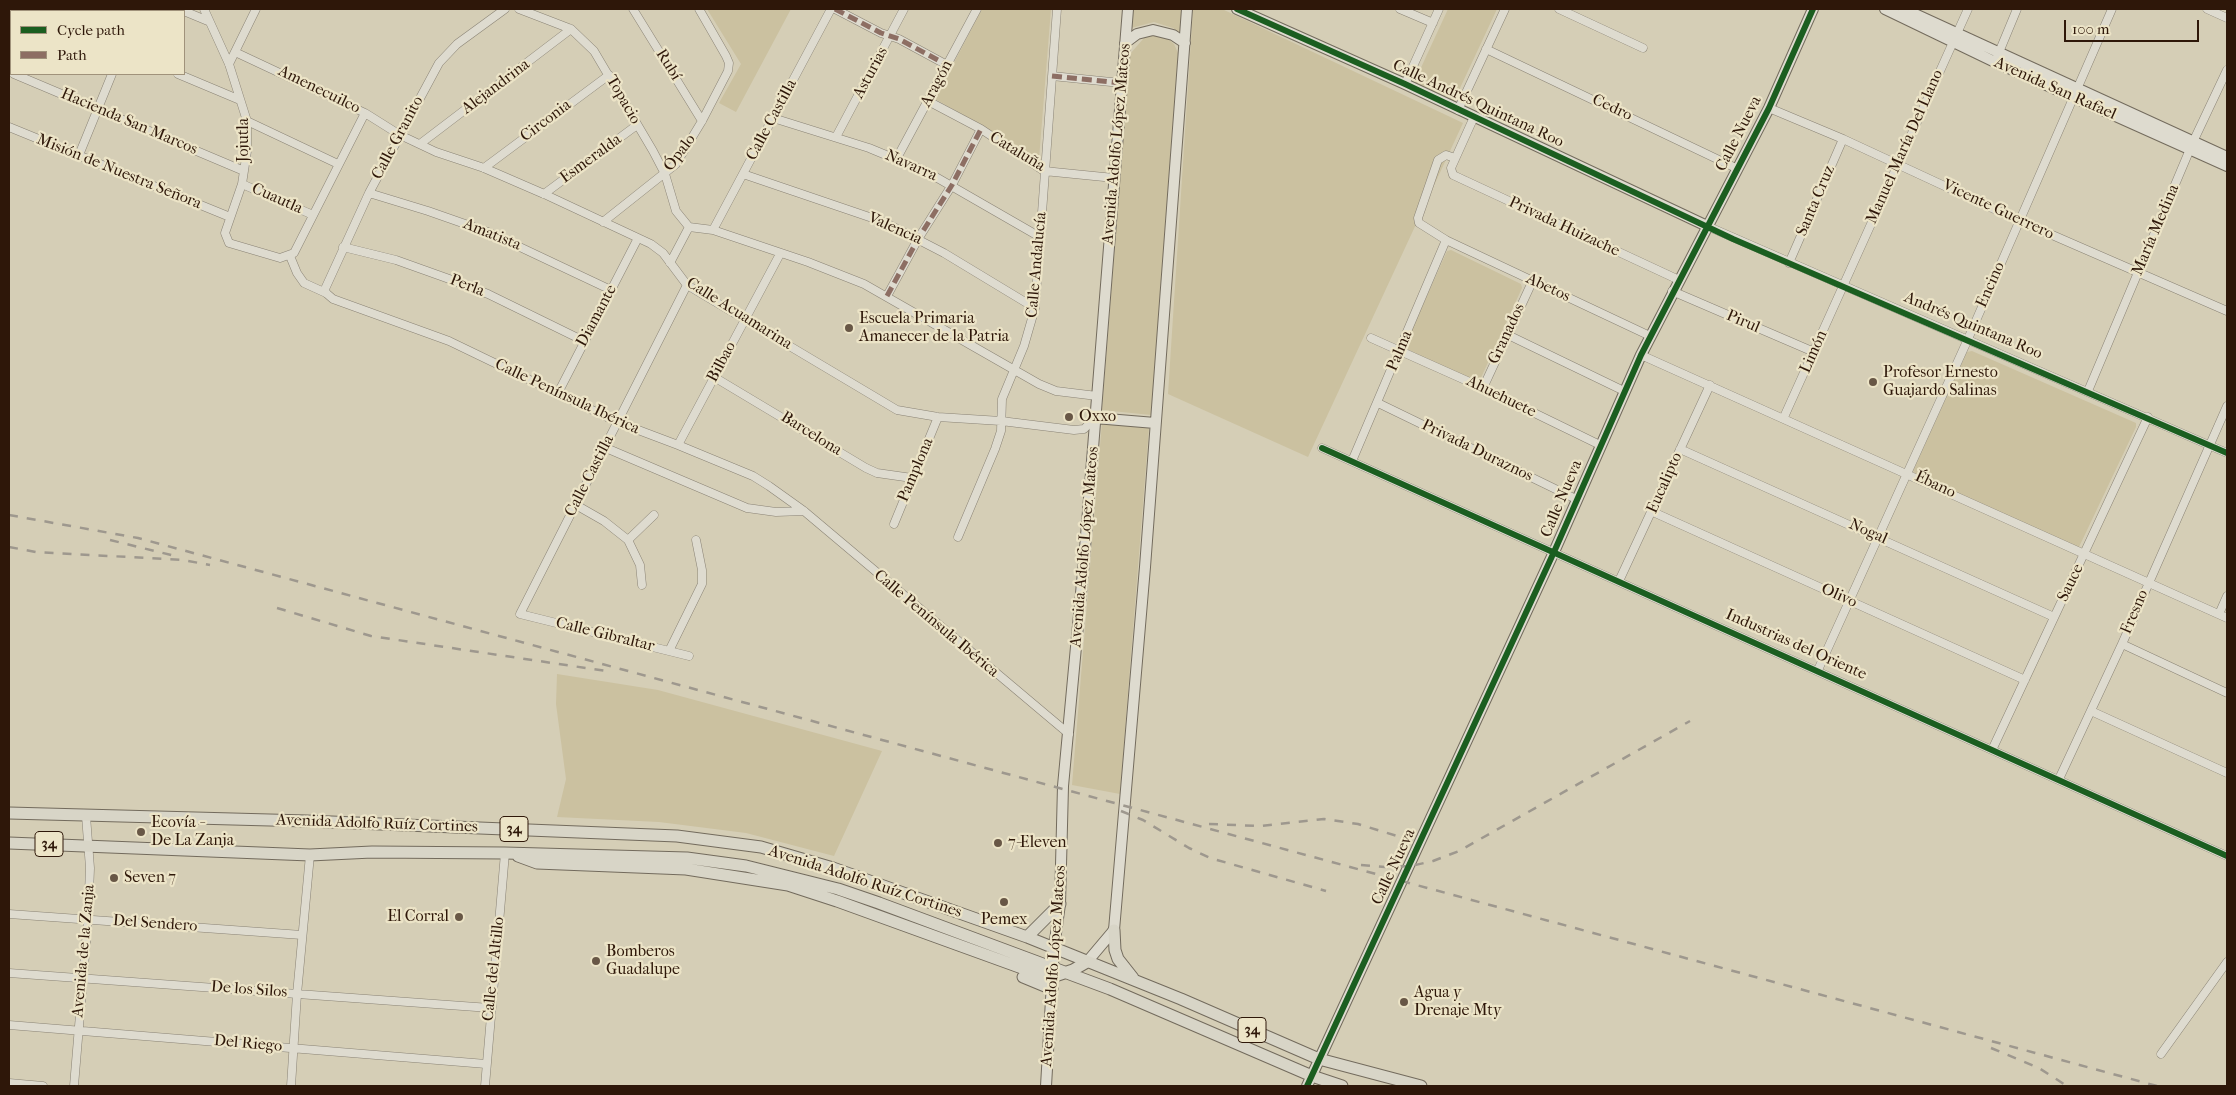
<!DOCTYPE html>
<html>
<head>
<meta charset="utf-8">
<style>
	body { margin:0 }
	#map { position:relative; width:2236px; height:1095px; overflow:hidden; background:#d5ceb6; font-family:"IM FELL French Canon",serif }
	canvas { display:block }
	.frame { position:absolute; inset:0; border:10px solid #2e1709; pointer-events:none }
	.legend { position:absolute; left:10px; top:10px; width:175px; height:65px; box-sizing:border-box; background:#ece4c7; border:1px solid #a0927b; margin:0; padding:6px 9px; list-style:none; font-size:15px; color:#2e1709 }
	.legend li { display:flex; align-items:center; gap:10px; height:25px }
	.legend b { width:25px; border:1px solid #a0927b }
	.scale { position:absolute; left:2064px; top:20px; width:135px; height:22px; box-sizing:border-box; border:2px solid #2e1709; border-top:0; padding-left:6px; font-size:15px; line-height:18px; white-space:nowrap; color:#2e1709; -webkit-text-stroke:4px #ece4c7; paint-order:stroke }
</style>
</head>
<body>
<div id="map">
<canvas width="2236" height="1095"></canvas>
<div class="frame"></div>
<ul class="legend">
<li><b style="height:6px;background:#1b5e20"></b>Cycle path</li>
<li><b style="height:6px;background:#8d6e63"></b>Path</li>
</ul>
<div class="scale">100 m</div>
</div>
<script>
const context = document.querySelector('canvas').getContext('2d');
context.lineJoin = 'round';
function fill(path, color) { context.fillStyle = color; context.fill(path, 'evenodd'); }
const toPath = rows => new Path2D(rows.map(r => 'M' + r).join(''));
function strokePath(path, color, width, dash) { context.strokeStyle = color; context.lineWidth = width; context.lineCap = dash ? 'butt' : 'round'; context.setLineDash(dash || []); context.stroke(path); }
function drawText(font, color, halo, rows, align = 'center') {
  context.font = font + ' "IM FELL French Canon",serif'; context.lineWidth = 4.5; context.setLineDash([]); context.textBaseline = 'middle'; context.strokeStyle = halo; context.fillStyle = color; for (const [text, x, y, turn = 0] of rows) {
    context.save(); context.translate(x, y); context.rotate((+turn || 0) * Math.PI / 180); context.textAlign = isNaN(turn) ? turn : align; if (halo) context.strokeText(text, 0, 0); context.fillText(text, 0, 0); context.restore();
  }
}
const green = toPath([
	[707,9,791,9,736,112,719,103,741,64],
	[982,9,1051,9,1039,159,935,99],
	[1133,9,1183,9,1182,35,1173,28,1154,22,1131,28],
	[1193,9,1222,9,1463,123,1308,457,1168,394],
	[1448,9,1497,9,1453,103,1413,85],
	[1154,35,1166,37,1174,44,1178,53,1151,415,1102,410,1130,54,1144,38],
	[1451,250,1521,284,1522,288,1480,380,1475,382,1407,349,1406,343,1447,251],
	[1972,351,2136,423,2136,427,2079,547,2076,549,1916,475,1913,471,1967,352],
	[1102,422,1149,428,1120,794,1072,785],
	[557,674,658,690,882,751,834,856,746,833,659,822,557,817,566,779,556,704]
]);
const street = toPath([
	[20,9,26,11],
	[179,9,208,21],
	[204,9,229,64,247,121,247,151,242,184,225,233,229,243,280,258,294,253,365,113],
	[519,9,571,29,594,51,653,151,665,174,676,211,689,227],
	[633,9,702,121],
	[835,9,881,33,899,39,947,65],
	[1400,9,1433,23],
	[1559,9,1643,48],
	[2207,9,2227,18],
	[1486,49,1738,169],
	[235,52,365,113,400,135,436,152,484,168,544,194,651,244,663,253,687,285,897,410,938,417,1001,421,1074,430,1084,429,1095,418],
	[1995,62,2017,9],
	[229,64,256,9],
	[14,74,244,171],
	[178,74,240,100],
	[1052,76,1121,83],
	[1405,84,1439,9],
	[928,101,981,129,1044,171,1114,178],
	[1769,108,1843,139,2020,221,2227,311],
	[1458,110,1505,9],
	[1474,117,1451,168,1453,175,1679,280],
	[773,118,869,148,927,172,1040,237],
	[247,121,338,164],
	[9,127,230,217],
	[836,137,904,9],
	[420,144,571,29],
	[79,155,112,74],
	[897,158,977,9],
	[1455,158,1446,155,1438,160,1418,218,1419,223,1446,240,1650,336],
	[484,168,609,75],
	[743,174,884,222,944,253,1035,308],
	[242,184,313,215],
	[369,193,428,211,488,232,611,290],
	[544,194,637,125],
	[603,222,676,164,702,121,728,71,729,63,726,56,699,9],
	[1707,226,2227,453],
	[689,227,713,230,808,262,864,284,1039,384,1056,391,1097,396],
	[713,230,831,9],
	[343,247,396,260,452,280,488,294,584,341],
	[290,256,297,273,304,283,326,293,333,299,449,341,617,422,678,445,753,476,769,486,804,511,1069,734],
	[670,263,689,227],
	[1789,263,1843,139],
	[687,285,520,614,689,656],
	[1672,291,1814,352],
	[326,293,325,289,369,193,439,63,457,44,505,9],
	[887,296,918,239,952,185,981,129],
	[1506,334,1624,391],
	[1371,338,1483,388,1600,445],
	[1641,355,2227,618],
	[714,377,866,468,877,473,912,478],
	[1483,388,1533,280],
	[2088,391,2193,142,2227,70],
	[558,393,638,238],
	[1378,403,1576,499],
	[1784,417,1968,9],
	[678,445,780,254],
	[606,448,747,508,776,512,804,511],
	[1322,448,2227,856],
	[1680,449,2054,617],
	[1352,461,1446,240],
	[576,505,604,521,628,540,640,565,642,585],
	[1653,512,2025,680],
	[894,524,938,417],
	[958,537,995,449,1001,431,1002,399,1024,346,1035,308,1057,9],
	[628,540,654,515],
	[1619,581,1710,385],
	[2219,614,2227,596],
	[2122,644,2227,693],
	[669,651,702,584,702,570,696,540],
	[1818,670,1968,339,2112,9],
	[2091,711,2227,773],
	[1992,750,2148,417],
	[2059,779,2122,644,2227,406],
	[9,914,302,935],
	[9,973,490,1008],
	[9,1025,486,1064],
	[2161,1054,2227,962],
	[9,1083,43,1086],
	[74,1086,88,919,90,868,86,816],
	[291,1086,297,994,310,855],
	[485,1086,505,853]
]);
const secondary = toPath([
	[1237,9,1405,84,1707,226],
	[1885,9,1995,62,2227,166],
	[1904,9,2227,157],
	[1125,43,1137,34,1153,30,1173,35,1185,43],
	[1095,418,1155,423],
	[1087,962,1114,930,1145,567,1187,9],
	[1046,1086,1054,948,1060,904,1063,786,1084,561,1128,9],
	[1307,1086,1554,552,1641,355,1769,108,1813,9]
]);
const primary = toPath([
	[9,813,307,821,677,836,761,847,833,868,1027,937,1181,999,1319,1059,1421,1086],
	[9,843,310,855,372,852,505,853,687,858,746,866,838,889,879,903,1110,989,1312,1076,1342,1086],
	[518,856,537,863,686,869,788,885,837,901,1044,976,1052,977,1073,970,1087,962],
	[1114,930,1115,950,1118,959,1133,978],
	[1027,937,1060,904],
	[1023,977,1052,989]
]);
const rail = toPath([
	[9,515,138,538,2157,1086],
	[110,540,175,556],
	[9,547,36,552,183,560,210,565],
	[277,608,371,636,606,671],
	[1121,811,1143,820,1189,848,1210,858,1326,891],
	[1209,824,1260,826,1324,819,1358,824,1397,836],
	[1361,865,1385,867,1411,866,1433,861,1459,851,1690,721],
	[1991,1048,2039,1068,2067,1086]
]);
const quiet = toPath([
	[835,9,881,33,899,39,947,65],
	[1052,76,1121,83],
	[887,296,918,239,952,185,981,129]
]);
const cycleway = toPath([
	[1237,9,1405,84,1733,239,2227,453],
	[1322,448,2227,856],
	[1307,1086,1554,552,1641,355,1769,108,1813,9]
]);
const markers = [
	[849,328,5,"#685746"],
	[1873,382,5,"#685746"],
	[1069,417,5,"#685746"],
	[141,832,5,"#685746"],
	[998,843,5,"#685746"],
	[114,878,5,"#685746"],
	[1004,902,5,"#685746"],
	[459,917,5,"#685746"],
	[596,961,5,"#685746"],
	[1404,1002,5,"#685746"]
];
const shields = [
	[514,829,28],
	[49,844,28],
	[1252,1030,28]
];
const shieldNames = [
	["34",514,829],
	["34",49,844],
	["34",1252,1030]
];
const streetNames = [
	["Rubí",668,65,58],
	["Asturias",871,73,-62],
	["Aragón",937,84,-62],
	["Alejandrina",496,87,-37],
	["Avenida San Rafael",2055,89,24],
	["Amenecuilco",319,90,26],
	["Topacio",623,100,60],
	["Calle Andrés Quintana Roo",1478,104,25],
	["Cedro",1612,108,25],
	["Calle Castilla",772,120,-62],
	["Circonia",546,121,-37],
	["Hacienda San Marcos",129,122,23],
	["Calle Nueva",1739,134,-63],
	["Calle Granito",398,138,-62],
	["Jojutla",244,140,-90],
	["Avenida Adolfo López Mateos",1117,144,-85],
	["Manuel María Del Llano",1905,147,-66],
	["Cataluña",1017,152,31],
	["Ópalo",680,153,-53],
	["Esmeralda",591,159,-36],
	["Navarra",911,166,24],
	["Misión de Nuestra Señora",119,172,22],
	["Cuautla",277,199,24],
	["Santa Cruz",1816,201,-67],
	["Vicente Guerrero",1998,210,25],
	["Privada Huizache",1564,227,25],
	["Valencia",895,229,24],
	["María Medina",2156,230,-67],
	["Amatista",492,235,22],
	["Calle Andalucía",1037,265,-85],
	["Encino",1991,285,-66],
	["Perla",467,286,21],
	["Abetos",1548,288,25],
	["Calle Acuamarina",739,314,32],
	["Diamante",597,316,-62],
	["Pirul",1743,322,23],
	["Andrés Quintana Roo",1973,326,23],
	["Granados",1507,334,-65],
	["Palma",1400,351,-67],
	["Limón",1814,352,-66],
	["Bilbao",722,362,-62],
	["Calle Península Ibérica",567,397,25],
	["Ahuehuete",1501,397,26],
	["Barcelona",811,434,32],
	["Privada Duraznos",1477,451,26],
	["Pamplona",916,470,-67],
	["Calle Castilla",590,476,-63],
	["Eucalipto",1665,483,-66],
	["Ébano",1935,485,25],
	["Calle Nueva",1562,499,-67],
	["Nogal",1868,532,24],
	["Avenida Adolfo López Mateos",1085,547,-85],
	["Sauce",2071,583,-64],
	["Olivo",1839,596,24],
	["Fresno",2135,612,-67],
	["Calle Península Ibérica",936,624,40],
	["Calle Gibraltar",605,635,14],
	["Industrias del Oriente",1796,645,24],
	["Avenida Adolfo Ruíz Cortines",377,824,2],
	["Calle Nueva",1394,867,-65],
	["Avenida Adolfo Ruíz Cortines",865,882,18],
	["Del Sendero",155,924,4],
	["Avenida de la Zanja",84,951,-85],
	["Avenida Adolfo López Mateos",1054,966,-86],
	["Calle del Altillo",494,969,-84],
	["De los Silos",249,990,4],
	["Del Riego",248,1044,5]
];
const poiNames = [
	["Escuela Primaria",859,319],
	["Amanecer de la Patria",859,337],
	["Profesor Ernesto",1883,373],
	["Guajardo Salinas",1883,391],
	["Oxxo",1079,417],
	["Ecovía -",151,823],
	["De La Zanja",151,841],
	["7-Eleven",1008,843],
	["Seven 7",124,878],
	["El Corral",449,917,"right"],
	["Pemex",1004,920,"center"],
	["Bomberos",606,952],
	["Guadalupe",606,970],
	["Agua y",1414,993],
	["Drenaje Mty",1414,1011]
];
fill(green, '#cbc1a0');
strokePath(street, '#8a8375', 9);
strokePath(secondary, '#736b5d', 12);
strokePath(primary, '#736b5d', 13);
strokePath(street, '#dedbcf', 8);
strokePath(secondary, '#dedbcf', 10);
strokePath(primary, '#d8d5c7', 11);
strokePath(rail, '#9e988e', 2.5, [9, 9]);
strokePath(quiet, '#8d6e63', 5, [10, 5]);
strokePath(cycleway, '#1b5e20', 6);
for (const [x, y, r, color] of markers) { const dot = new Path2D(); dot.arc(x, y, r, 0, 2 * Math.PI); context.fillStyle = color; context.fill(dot); strokePath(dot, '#ece4c7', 2); }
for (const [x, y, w] of shields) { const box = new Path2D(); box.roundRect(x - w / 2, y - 12.5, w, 25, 4); context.fillStyle = '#ece4c7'; context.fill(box); strokePath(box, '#2e1709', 1); }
drawText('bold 15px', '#2e1709', null, shieldNames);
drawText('16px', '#2e1709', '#ece4c7', streetNames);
drawText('16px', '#2e1709', '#ece4c7', poiNames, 'left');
</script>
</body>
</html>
